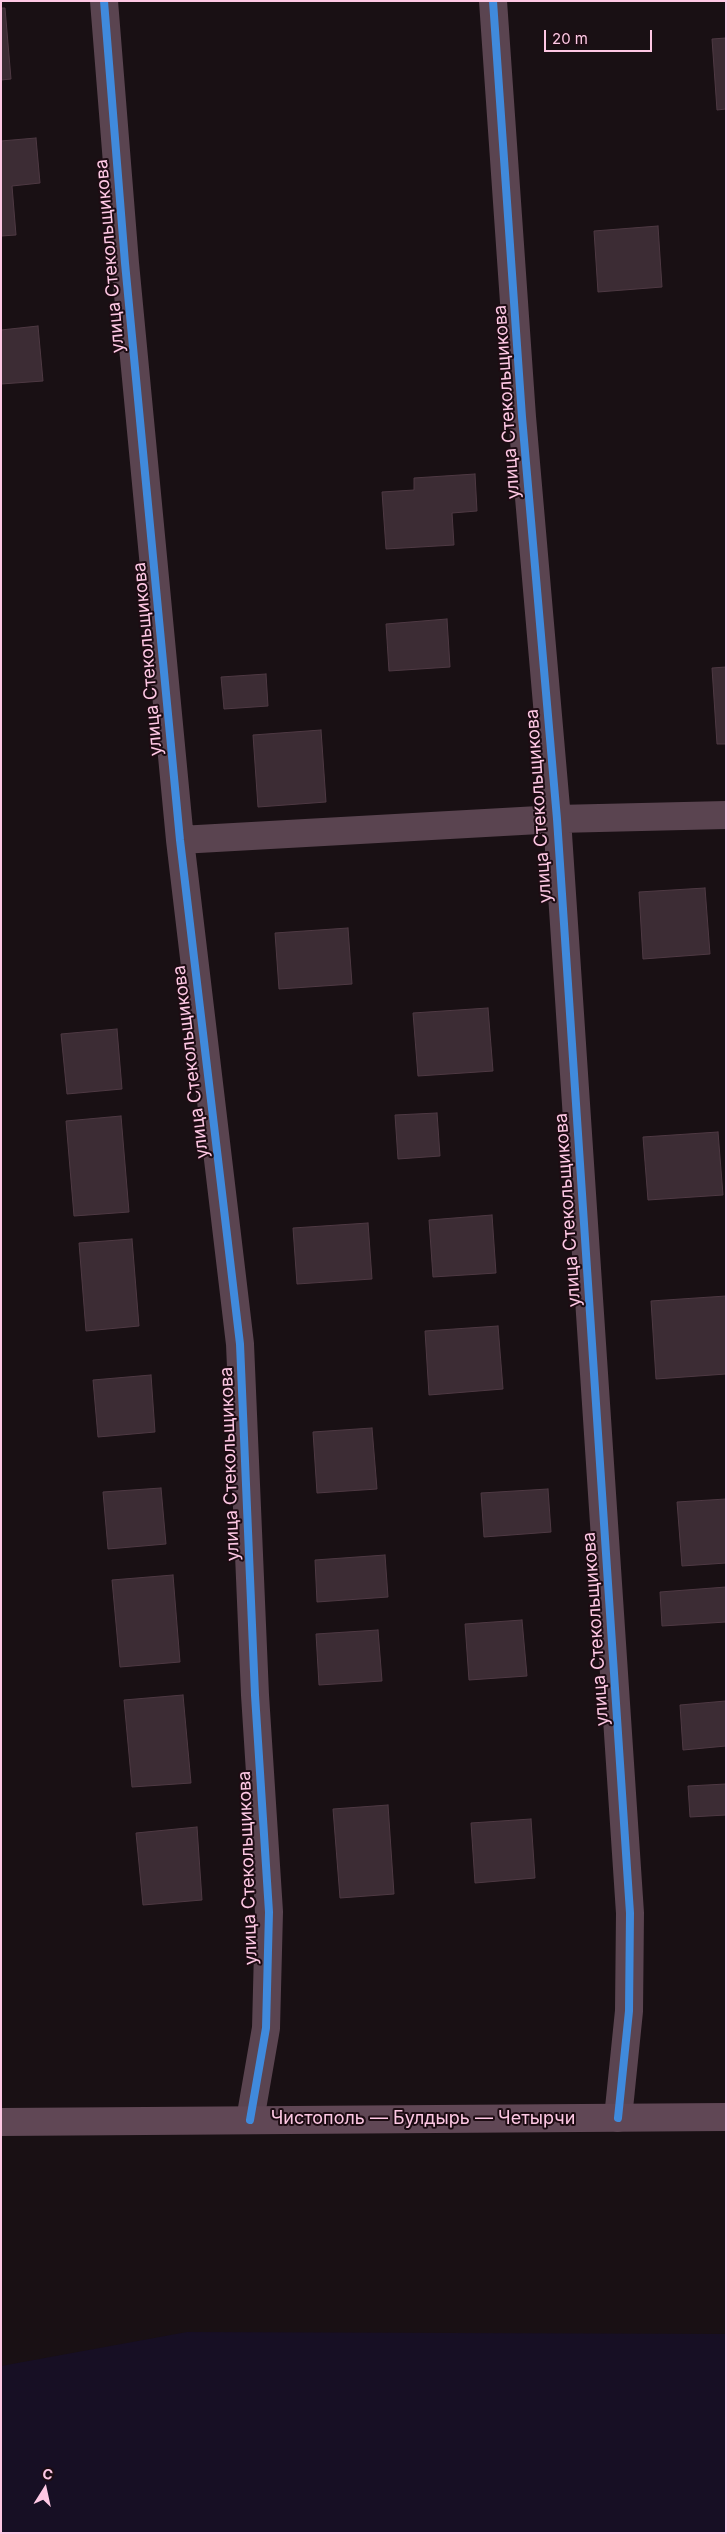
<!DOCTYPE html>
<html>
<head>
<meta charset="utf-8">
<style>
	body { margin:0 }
	#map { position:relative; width:727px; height:2534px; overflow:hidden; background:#191014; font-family:Inter,sans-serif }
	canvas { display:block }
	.frame { position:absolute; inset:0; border:2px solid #fec8e4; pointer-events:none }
	.north { position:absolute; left:20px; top:2464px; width:50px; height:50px; -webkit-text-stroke:4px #1d0c13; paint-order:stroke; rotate:10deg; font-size:14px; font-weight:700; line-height:20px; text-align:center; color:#fec8e4 }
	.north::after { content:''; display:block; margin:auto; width:18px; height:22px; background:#fec8e4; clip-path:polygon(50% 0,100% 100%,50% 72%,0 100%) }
	.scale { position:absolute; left:544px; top:30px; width:108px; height:22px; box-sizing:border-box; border:2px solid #fec8e4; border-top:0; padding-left:6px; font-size:15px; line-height:18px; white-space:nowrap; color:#fec8e4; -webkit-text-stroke:4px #1d0c13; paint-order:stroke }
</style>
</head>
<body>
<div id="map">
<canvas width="727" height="2534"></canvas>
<div class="frame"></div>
<div class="north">С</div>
<div class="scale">20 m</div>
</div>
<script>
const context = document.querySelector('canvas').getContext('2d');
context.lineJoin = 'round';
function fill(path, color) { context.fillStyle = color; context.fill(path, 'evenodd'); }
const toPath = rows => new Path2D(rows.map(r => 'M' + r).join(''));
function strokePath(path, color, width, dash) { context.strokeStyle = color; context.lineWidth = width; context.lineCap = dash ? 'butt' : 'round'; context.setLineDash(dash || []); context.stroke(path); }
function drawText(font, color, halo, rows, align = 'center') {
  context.font = font + ' Inter,sans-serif'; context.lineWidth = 4; context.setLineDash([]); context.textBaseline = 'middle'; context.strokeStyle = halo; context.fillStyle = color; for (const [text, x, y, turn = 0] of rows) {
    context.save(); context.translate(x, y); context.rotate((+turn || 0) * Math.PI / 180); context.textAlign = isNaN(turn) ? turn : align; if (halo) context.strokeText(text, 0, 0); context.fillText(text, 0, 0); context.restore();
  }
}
const green = toPath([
	[187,2332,726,2334,726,2533,1,2533,1,2366]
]);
const building = toPath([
	[1,8,5,8,11,79,1,80,1,8],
	[726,38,726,109,717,110,712,39,726,38],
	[36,138,40,183,12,186,16,235,1,236,1,141,36,138],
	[658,226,662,287,598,292,594,231,658,226],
	[38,326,43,381,1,384,1,330,38,326],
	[475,474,477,511,452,513,454,545,386,549,382,492,414,490,414,478,475,474],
	[447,619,450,667,389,671,386,624,447,619],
	[726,667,726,744,717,744,712,668,726,667],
	[266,674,268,706,224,709,221,677,266,674],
	[321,730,326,802,258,807,253,735,321,730],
	[705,888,710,954,643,959,639,892,705,888],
	[348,928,352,984,279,989,275,933,348,928],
	[488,1008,493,1071,418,1076,413,1013,488,1008],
	[117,1029,122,1089,67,1094,61,1034,117,1029],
	[437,1113,440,1156,398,1159,395,1115,437,1113],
	[121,1116,129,1212,74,1216,66,1121,121,1116],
	[718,1132,723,1195,648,1200,643,1137,718,1132],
	[492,1215,496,1273,433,1277,429,1220,492,1215],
	[368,1223,372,1279,297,1284,293,1228,368,1223],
	[132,1239,139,1326,86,1331,79,1243,132,1239],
	[726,1296,726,1374,656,1379,651,1301,726,1296],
	[498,1326,503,1389,429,1395,425,1331,498,1326],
	[151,1375,155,1432,98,1437,93,1380,151,1375],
	[372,1428,377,1489,317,1493,313,1432,372,1428],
	[161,1488,166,1544,108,1549,103,1492,161,1488],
	[548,1489,551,1532,484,1537,481,1493,548,1489],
	[726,1499,726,1563,682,1566,677,1502,726,1499],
	[385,1555,388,1597,317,1602,315,1560,385,1555],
	[173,1575,180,1662,120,1667,112,1580,173,1575],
	[726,1587,726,1622,662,1626,660,1592,726,1587],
	[522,1620,527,1676,469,1680,465,1624,522,1620],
	[378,1630,382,1681,319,1685,316,1634,378,1630],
	[183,1695,191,1783,132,1787,124,1700,183,1695],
	[726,1701,726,1746,683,1750,680,1705,726,1701],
	[726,1784,726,1815,690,1817,688,1786,726,1784],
	[388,1805,394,1894,340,1898,333,1809,388,1805],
	[531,1819,535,1878,475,1883,471,1823,531,1819],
	[197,1827,202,1900,143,1905,136,1833,197,1827]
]);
const street = toPath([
	[104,1,125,263,180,840,240,1344,255,1695,269,1912,266,2028,250,2120],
	[493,1,522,417,557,819,630,1913,629,2011,618,2118],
	[180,840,557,819,726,815]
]);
const secondary = toPath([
	[1,2122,726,2117]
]);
const cycleway = toPath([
	[104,1,125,263,180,840,240,1344,255,1695,269,1912,266,2028,250,2120],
	[493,1,522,417,557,819,630,1913,629,2011,618,2118]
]);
const streetNames = [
	["улица Стекольщикова",110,256,-95],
	["улица Стекольщикова",507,402,-94],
	["улица Стекольщикова",148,659,-95],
	["улица Стекольщикова",539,806,-94],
	["улица Стекольщикова",191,1062,-97],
	["улица Стекольщикова",568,1210,-94],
	["улица Стекольщикова",230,1464,-92],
	["улица Стекольщикова",596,1629,-94],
	["улица Стекольщикова",248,1868,-92],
	["Чистополь — Булдырь — Четырчи",423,2119]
];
fill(green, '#170f24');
fill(building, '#3c2c34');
strokePath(building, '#4e3943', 1);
strokePath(street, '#5a4450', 28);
strokePath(secondary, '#604755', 28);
strokePath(cycleway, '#408adc', 8);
drawText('18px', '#fec8e4', '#1d0c13', streetNames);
</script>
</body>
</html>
